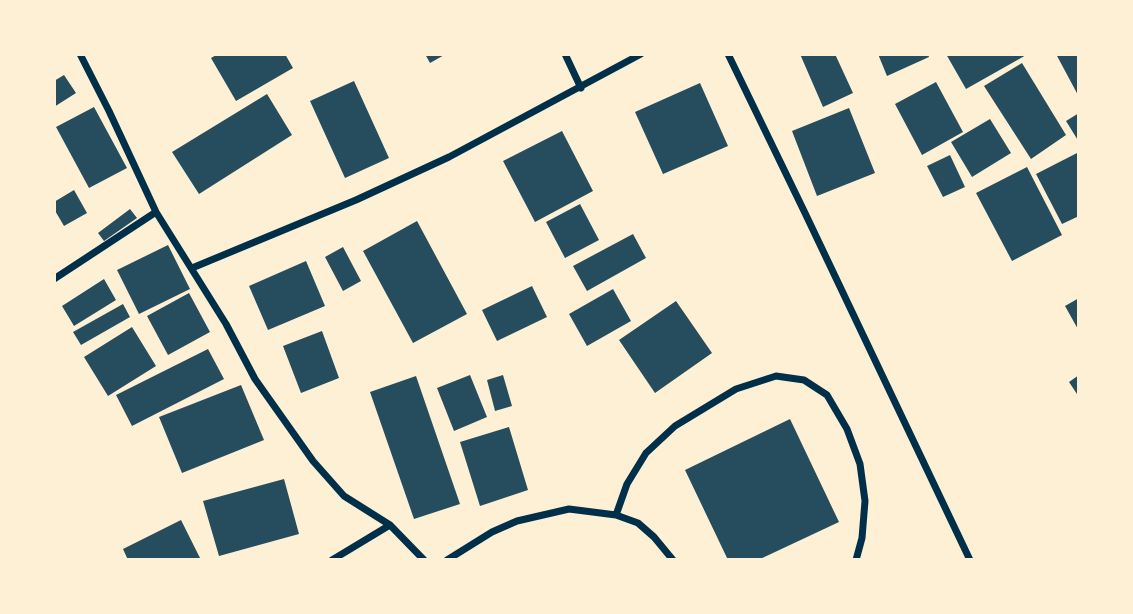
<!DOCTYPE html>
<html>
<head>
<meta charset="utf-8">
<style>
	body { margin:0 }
	#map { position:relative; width:1133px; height:614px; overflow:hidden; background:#fdf0d5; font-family:"Zilla Slab",serif }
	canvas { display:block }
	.frame { position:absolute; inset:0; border:56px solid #fdf0d5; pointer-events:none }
</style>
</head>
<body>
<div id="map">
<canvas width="1133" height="614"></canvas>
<div class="frame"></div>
</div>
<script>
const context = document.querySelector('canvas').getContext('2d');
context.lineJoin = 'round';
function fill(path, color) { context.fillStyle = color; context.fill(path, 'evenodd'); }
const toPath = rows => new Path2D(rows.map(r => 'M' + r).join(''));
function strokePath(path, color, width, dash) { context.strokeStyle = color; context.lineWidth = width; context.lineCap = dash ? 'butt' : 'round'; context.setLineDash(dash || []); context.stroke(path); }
const building = toPath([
	[218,54,285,54,293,68,236,101,211,58],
	[425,54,446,54,430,63],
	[800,54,835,54,853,93,823,107],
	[878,54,928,54,929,57,887,76],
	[946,54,1028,54,966,89],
	[1056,54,1079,54,1079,97],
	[1022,63,1066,135,1031,159,984,86],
	[64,75,76,93,54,107,54,81],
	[354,81,389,158,345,178,310,101],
	[936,82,963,132,922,155,895,104],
	[700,83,728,146,663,174,635,112],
	[267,94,292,135,199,194,172,152],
	[94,107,127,168,89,188,56,127],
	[849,108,875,173,817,196,792,131],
	[1079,113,1079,142,1066,121],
	[990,119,1011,153,972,177,951,142],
	[562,131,593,191,535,222,503,161],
	[1079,152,1079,216,1062,224,1036,174],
	[950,155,965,187,943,197,927,166],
	[1027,167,1062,235,1012,261,976,193],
	[74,190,87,213,64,226,54,209,54,202],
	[580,204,599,240,565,258,546,222],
	[130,209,137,218,104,241,98,233],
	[417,221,467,314,413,343,363,251],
	[633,234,646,258,587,291,573,266],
	[168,245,190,289,139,314,117,270],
	[343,247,361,281,343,291,325,257],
	[306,261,325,306,268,330,249,286],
	[104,279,116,300,74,326,62,306],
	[532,286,547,317,497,341,482,310],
	[613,289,631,321,587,346,569,314],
	[189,293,210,332,168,355,147,316],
	[1079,298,1079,331,1065,306],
	[676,301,712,353,655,393,619,340],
	[123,304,130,317,81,345,73,332],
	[132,327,156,366,108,396,84,357],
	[322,331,339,378,301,393,283,346],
	[208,349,224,379,132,426,116,395],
	[470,375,487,417,454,431,437,388],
	[503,375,512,406,495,411,487,380],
	[1079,375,1079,397,1069,382],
	[416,376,460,504,414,519,370,392],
	[241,385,264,440,182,473,159,417],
	[790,419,839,522,758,560,728,560,685,470],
	[509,427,528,490,480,506,460,442],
	[284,479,299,534,219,556,203,501],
	[181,520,201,560,128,560,123,549]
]);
const minor = toPath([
	[80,54,109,111,156,212,226,324,255,379,313,461,344,496,390,525,424,560],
	[565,54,581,88],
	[728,54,805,213,970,560],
	[192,268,356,200,449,157,641,54],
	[54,279,156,212],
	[616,515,627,484,646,453,675,426,736,389,776,376,804,380,827,395,847,429,860,464,865,501,862,538,856,560],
	[332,560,390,525],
	[447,560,492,532,517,521,569,509,616,515,638,523,654,537,673,560]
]);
fill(building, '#264d5e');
strokePath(minor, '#003049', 7);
</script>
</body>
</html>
